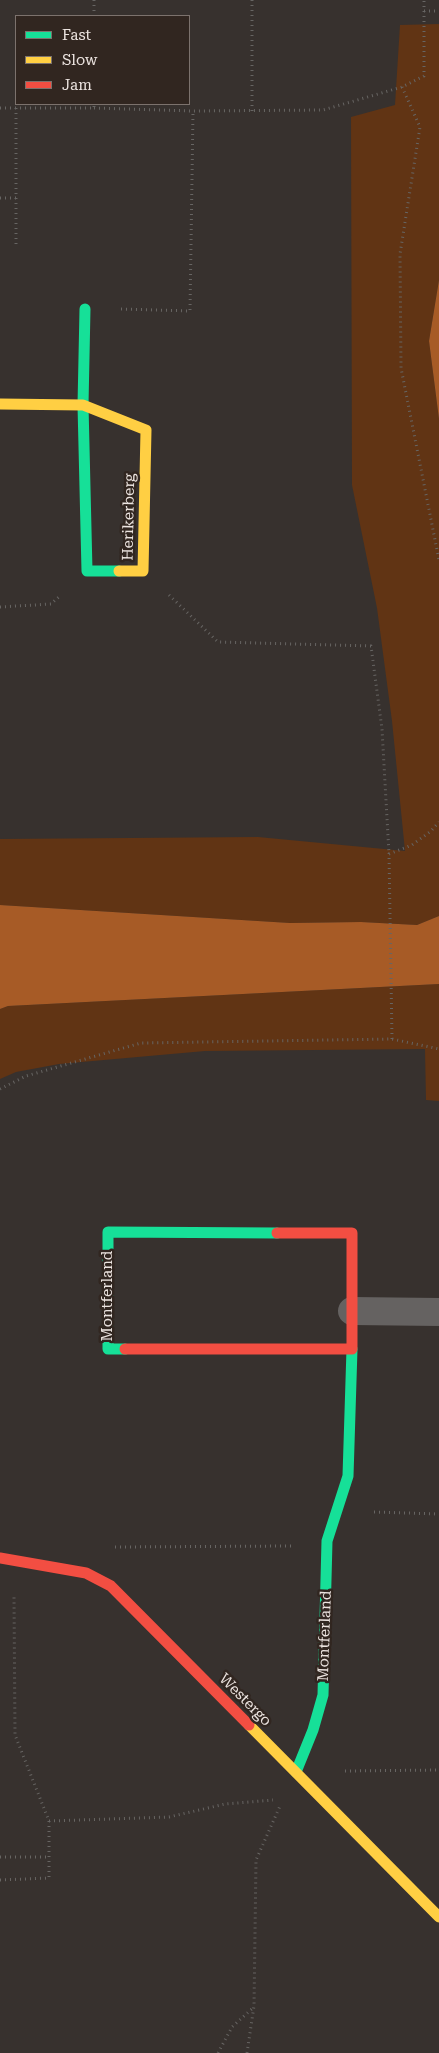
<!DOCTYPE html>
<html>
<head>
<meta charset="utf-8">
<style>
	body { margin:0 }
	#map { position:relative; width:439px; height:2053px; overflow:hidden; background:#37312e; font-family:"Roboto Serif",serif }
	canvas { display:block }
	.legend { position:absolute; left:15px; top:15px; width:175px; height:90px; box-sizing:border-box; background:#312620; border:1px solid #7c726d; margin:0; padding:6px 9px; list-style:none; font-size:15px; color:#ece4e0 }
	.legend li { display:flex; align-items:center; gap:10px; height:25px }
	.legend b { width:25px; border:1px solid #7c726d }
</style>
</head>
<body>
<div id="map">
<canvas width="439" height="2053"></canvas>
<ul class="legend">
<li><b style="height:6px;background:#16e098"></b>Fast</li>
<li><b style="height:6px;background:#ffcf43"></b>Slow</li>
<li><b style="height:6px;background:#f24e42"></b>Jam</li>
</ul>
</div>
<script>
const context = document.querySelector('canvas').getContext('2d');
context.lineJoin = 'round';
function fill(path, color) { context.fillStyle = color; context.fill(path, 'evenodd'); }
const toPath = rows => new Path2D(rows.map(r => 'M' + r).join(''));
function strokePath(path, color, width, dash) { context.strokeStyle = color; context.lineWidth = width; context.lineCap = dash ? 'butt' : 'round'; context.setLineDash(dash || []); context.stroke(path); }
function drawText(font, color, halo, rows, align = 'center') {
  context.font = font + ' "Roboto Serif",serif'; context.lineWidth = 5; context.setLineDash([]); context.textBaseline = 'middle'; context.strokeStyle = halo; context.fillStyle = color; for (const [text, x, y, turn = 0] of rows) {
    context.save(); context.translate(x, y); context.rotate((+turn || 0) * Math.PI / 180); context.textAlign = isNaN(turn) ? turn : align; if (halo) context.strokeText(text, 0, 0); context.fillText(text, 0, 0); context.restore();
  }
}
const green = toPath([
	[439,24,439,280,429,341,439,419,439,916,417,925,361,922,290,923,0,905,0,839,258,837,405,851,392,721,377,608,352,485,351,117,395,105,400,25],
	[439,984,439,1101,426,1100,425,1049,205,1051,59,1064,16,1072,0,1079,0,1009,8,1006]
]);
const water = toPath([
	[439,280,439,419,429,341],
	[0,905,290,923,361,922,417,925,439,916,439,984,8,1006,0,1009]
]);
const path = toPath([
	[424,11,439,11],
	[94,16,94,0],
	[402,87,420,127,400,254,401,368,439,560],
	[0,108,94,108,94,104],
	[94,108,193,111],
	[252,111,252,0],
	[0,198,16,198,16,108],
	[16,244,16,198],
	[121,309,190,311,193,111,323,110,402,87,424,76,424,0],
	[169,595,218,642,371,646,382,729,389,854],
	[0,607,51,604,61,595],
	[392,1039,389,854,412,845,431,831,439,822],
	[0,1089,26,1076,141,1043,392,1039,439,1049],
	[374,1512,439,1514],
	[115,1547,291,1546],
	[345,1771,439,1770],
	[49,1821,169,1817,225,1804,273,1800],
	[0,1857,50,1857],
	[0,1880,49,1878,49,1821,15,1735,14,1597],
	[218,2053,232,2027,254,2007],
	[247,2053,254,2006,256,1860,280,1806]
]);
const street = toPath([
	[352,1311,439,1312]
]);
const fast = toPath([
	[85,309,83,405,87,571,119,571],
	[125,1349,108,1349,108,1232,277,1233],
	[296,1772,313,1730,323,1695,327,1541,348,1476,352,1349]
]);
const slow = toPath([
	[0,404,83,405,146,430,143,571,119,571],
	[249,1725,439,1917]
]);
const jam = toPath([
	[277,1233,352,1233,352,1348],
	[125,1349,352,1349],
	[0,1558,86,1573,111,1586,249,1725]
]);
const streetNames = [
	["Herikerberg",129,517,-89],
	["Montferland",108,1296,-90],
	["Montferland",325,1636,-88],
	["Westergo",245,1700,45]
];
fill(green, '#613414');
fill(water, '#a75b26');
strokePath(path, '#676563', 3, [1, 4]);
strokePath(street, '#656261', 28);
strokePath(fast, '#16e098', 11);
strokePath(slow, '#ffcf43', 11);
strokePath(jam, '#f24e42', 11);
drawText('15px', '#ece4e0', '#312620', streetNames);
</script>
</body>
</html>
